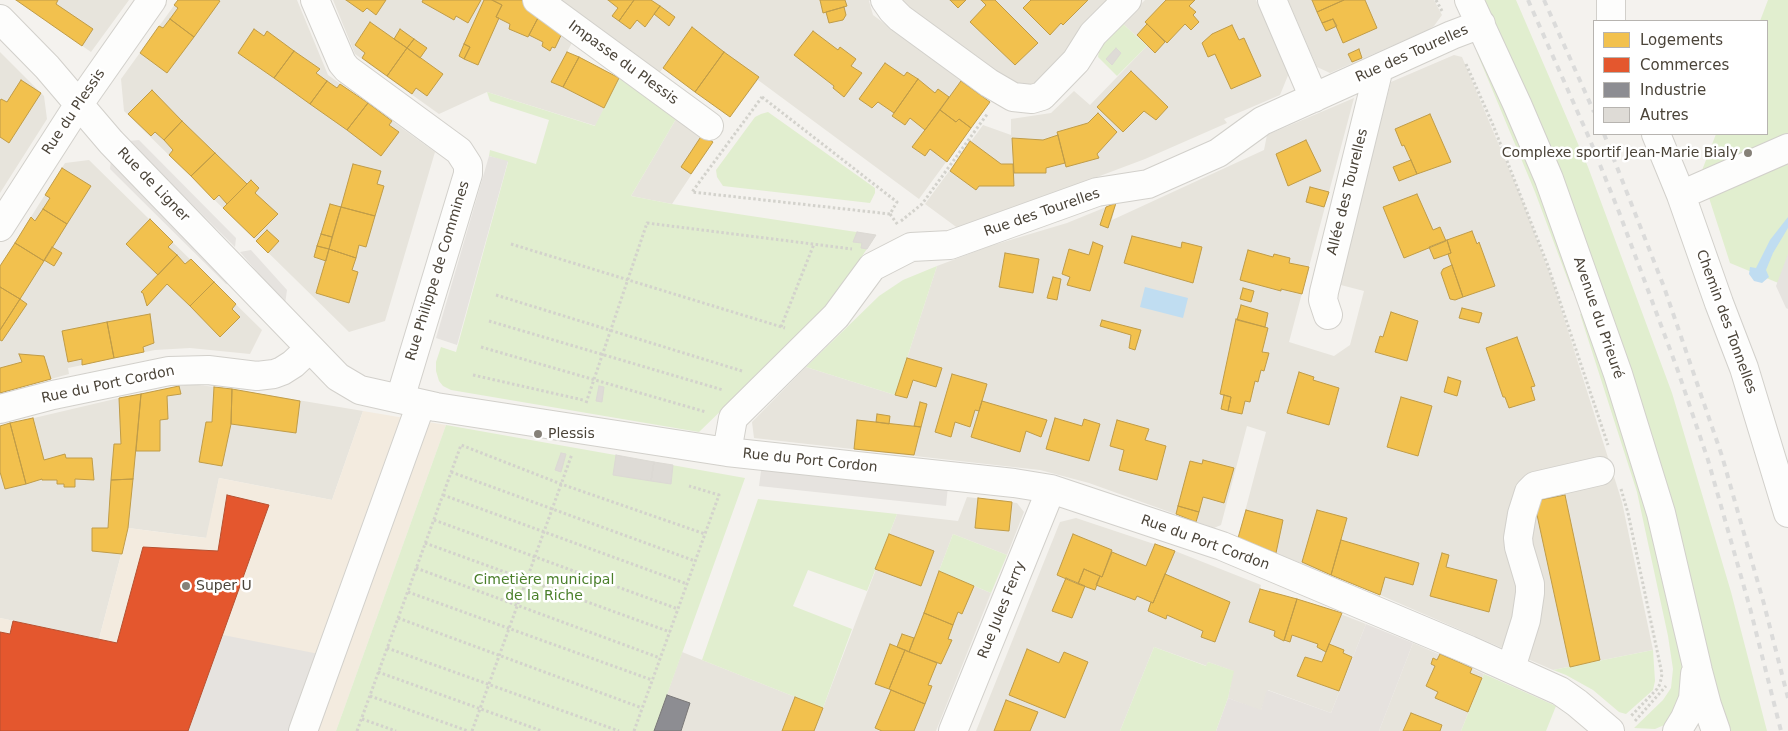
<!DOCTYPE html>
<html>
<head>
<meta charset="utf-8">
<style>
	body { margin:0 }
	#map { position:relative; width:1788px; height:731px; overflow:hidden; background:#f4f2ee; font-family:"DejaVu Sans",sans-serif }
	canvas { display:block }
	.legend { position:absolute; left:1593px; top:20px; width:175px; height:115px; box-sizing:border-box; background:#fff; border:1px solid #b7b4b0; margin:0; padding:6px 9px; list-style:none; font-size:15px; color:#4b4439 }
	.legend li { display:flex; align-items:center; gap:10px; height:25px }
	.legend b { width:25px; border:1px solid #b7b4b0 }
</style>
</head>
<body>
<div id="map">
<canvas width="1788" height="731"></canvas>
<ul class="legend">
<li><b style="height:14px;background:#f2c14e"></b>Logements</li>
<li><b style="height:14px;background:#e4572e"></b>Commerces</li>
<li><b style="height:14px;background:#8d8d92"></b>Industrie</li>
<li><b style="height:14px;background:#dedbd6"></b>Autres</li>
</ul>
</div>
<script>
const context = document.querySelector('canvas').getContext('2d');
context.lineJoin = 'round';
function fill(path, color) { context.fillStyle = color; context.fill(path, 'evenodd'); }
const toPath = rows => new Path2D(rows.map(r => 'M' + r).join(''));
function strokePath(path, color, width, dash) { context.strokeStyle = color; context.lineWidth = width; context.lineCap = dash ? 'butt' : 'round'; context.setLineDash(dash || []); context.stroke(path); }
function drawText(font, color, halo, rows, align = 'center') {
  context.font = font + ' "DejaVu Sans",sans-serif'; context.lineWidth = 5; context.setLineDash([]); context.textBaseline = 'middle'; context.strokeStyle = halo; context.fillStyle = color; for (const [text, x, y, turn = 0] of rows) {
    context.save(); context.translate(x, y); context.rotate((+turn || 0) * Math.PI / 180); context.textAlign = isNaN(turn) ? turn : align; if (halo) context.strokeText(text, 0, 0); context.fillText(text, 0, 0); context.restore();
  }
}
const residential = toPath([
	[16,0,129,0,91,52],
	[178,0,297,0,328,75,435,152,385,321,349,332,124,111,121,79],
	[333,0,529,0,575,37,567,52,619,78,596,126,487,92,439,114,355,54],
	[555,0,871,0,869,1,873,15,990,102,919,199,758,80,730,117,663,68,657,76],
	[898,0,1113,0,1071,54,1041,84,1023,91],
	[1145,0,1256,0,1289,73,1280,95,1224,119,1227,123,1145,159,959,229,925,204,983,125,1011,135,1011,119,1051,113,1074,91,1090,105,1147,46,1122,23],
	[1288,0,1434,0,1442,15,1434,26,1428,30,1330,73,1317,67],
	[0,52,44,96,47,119,0,193],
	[1454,55,1462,57,1522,200,1552,280,1622,502,1653,650,1553,670,1380,595,1238,538,1266,432,1247,426,1221,525,1214,528,1089,483,1040,470,754,438,752,422,806,367,895,395,937,266,990,246,1067,223,1116,203,1112,220,1264,150,1267,135,1354,98,1289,342,1334,356,1350,345,1364,291,1337,284,1391,82],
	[676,119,713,142,672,204,631,196],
	[89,160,262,330,250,354,190,348,155,350,68,368,69,374,0,393,0,266,65,163],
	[190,384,232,389,363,411,332,500,219,478,207,538,128,528,99,639,0,618,0,426,119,398],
	[967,497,1017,503,1024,512,1007,555,953,534,939,571,991,593,936,731,654,731,682,652,823,708,897,514,958,521],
	[1076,518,1175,551,1261,585,1260,589,1320,606,1366,624,1331,713,1268,690,1261,711,1228,698,1233,671,1208,662,1207,666,1154,647,1120,731,976,731,1060,522],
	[1413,643,1484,674,1461,731,1379,731]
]);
const commercial = toPath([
	[363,411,446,425,336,731,0,731,0,618,99,639,128,528,206,538,219,478,332,500]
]);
const industrial = toPath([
	[1366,624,1413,643,1379,731,1216,731,1228,698,1261,710,1267,690,1331,713]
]);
const green = toPath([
	[1483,0,1516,0,1588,167,1672,393,1731,592,1767,731,1727,731],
	[1768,0,1788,0,1788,287,1730,263,1701,173,1716,134,1767,134,1767,21,1760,21],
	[1122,23,1147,46,1117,76,1098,57,1100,45],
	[1477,53,1482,58,1517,132,1576,289,1572,291,1535,192],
	[619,78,676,119,631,196,672,204,876,235,830,305,699,432,451,390,443,386,439,381,436,371,436,362,441,347,456,352,508,162,489,156,490,150,536,164,549,120,490,101,487,92,595,126],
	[768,112,875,188,875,193,870,203,723,186,717,177,716,170,755,117,761,114],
	[937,266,895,395,806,367,879,296,903,280],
	[1585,313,1643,489,1681,655,1684,692,1669,723,1655,729,1634,728,1663,700,1671,688,1673,669,1668,636,1637,492,1580,314],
	[446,425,745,478,654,731,336,731],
	[758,499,897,514,867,591,808,570,793,606,852,629,823,708,702,660],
	[953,534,1007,555,991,593,939,571],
	[1154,647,1206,666,1208,662,1234,671,1228,698,1216,731,1120,731],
	[1653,650,1655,681,1653,690,1626,714,1619,712,1593,690,1566,675,1553,670],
	[1484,674,1556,706,1546,731,1461,731]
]);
const parking = toPath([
	[139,140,236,238,235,247,128,141],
	[489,156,508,161,457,345,436,338],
	[111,158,237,286,226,284,110,169],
	[251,250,287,290,285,304,240,252],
	[1788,254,1788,309,1786,308,1776,286],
	[763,456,948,486,946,506,759,486],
	[223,635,319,654,290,731,188,731]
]);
const water = toPath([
	[1788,217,1788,228,1773,253,1766,270,1769,277,1762,283,1754,281,1749,274,1750,267,1756,268,1770,240],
	[1145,287,1188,298,1183,318,1140,307]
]);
const homes = toPath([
	[16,0,58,0,56,4,93,29,82,46,16,0],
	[178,0,218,0,220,1,194,37,170,19,178,8,174,5,178,0],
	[346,0,386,0,376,15,367,8,363,12,346,0],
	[423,0,481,0,468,23,456,16,454,20,422,2,423,0],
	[484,0,492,0,502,5,496,17,499,18,478,65,464,59,470,47,464,44,484,0],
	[492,0,529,0,539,16,528,37,509,29,510,24,496,17,502,5,492,0],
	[608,0,634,0,619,21,612,16,618,8,608,0],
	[634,0,651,0,660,6,645,27,637,20,630,29,619,21,634,0],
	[820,0,845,0,847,6,823,13,820,0],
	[950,0,966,0,958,8,950,0],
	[981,0,995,0,1038,43,1015,65,970,22,986,5,981,0],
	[1031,0,1088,0,1063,25,1061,23,1050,35,1023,8,1031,0],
	[1166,0,1195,0,1189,6,1196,12,1193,15,1199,22,1191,30,1185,24,1167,43,1145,22,1166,0],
	[1312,0,1344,0,1317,12,1312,0],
	[1344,0,1365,0,1377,28,1343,43,1333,19,1322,23,1317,12,1344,0],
	[660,6,675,17,669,26,654,14,660,6],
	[844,7,846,15,843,20,829,23,826,12,844,7],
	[539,16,564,29,555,48,552,47,550,51,542,46,543,42,529,35,539,16],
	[170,19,194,37,167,73,140,53,159,26,163,28,170,19],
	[1333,19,1337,26,1326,31,1322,23,1333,19],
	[370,22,407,48,387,76,362,58,365,53,355,45,370,22],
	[1147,24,1165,42,1155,53,1137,35,1147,24],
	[1232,25,1239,40,1244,38,1261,76,1231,89,1215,54,1208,57,1202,43,1212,34,1232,25],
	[692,27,724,52,695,92,663,68,692,27],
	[254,29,264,36,267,31,294,51,274,78,238,53,254,29],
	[400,29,414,39,407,48,394,39,400,29],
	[813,31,838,50,840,47,856,59,851,66,862,73,844,97,833,88,834,86,794,55,813,31],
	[414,39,427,48,420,58,407,48,414,39],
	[464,44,470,47,464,59,459,56,464,44],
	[407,48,443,74,427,96,416,88,412,94,387,76,407,48],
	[1359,49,1362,58,1352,62,1348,54,1359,49],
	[294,51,320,69,316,73,327,81,310,104,274,78,294,51],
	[567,52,579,57,563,87,551,82,567,52],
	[724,52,759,77,730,117,695,92,724,52],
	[579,57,619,78,604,108,563,87,579,57],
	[885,63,904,76,907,72,918,79,894,113,878,102,872,108,859,99,885,63],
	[1131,71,1168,107,1156,120,1144,111,1123,132,1097,107,1131,71],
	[918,79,935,93,938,89,949,97,925,130,910,118,905,125,892,116,918,79],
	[21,80,41,93,9,143,0,137,0,101,1,99,7,102,21,80],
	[327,81,337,88,340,84,368,103,347,130,310,104,327,81],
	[961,81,990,102,971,128,959,119,956,122,940,110,961,81],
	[152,90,182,121,164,140,155,132,151,136,128,114,152,90],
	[368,103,392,121,389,125,399,132,381,156,347,130,368,103],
	[940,110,956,122,959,119,971,128,947,162,930,149,925,156,912,147,940,110],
	[1098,113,1117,132,1097,154,1099,158,1066,167,1057,132,1088,123,1098,113],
	[1430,114,1451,162,1417,174,1404,145,1402,146,1395,129,1430,114],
	[182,121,215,153,191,176,169,155,173,150,164,140,182,121],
	[702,135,713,142,691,174,681,167,702,135],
	[1058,135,1065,163,1046,168,1046,173,1014,173,1012,138,1043,140,1058,135],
	[1306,140,1321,171,1288,186,1276,154,1306,140],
	[970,141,1001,164,1013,164,1014,186,979,186,976,190,950,171,970,141],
	[215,153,247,184,227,204,219,195,214,200,191,176,215,153],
	[1411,160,1417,174,1399,181,1393,167,1411,160],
	[353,164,381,171,377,184,384,186,375,216,341,207,353,164],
	[62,168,91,186,67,224,43,209,50,198,45,195,62,168],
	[251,180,259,188,255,193,278,214,254,238,223,208,251,180],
	[1310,187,1329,192,1324,207,1306,202,1310,187],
	[1417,194,1433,230,1440,227,1446,241,1404,258,1383,207,1417,194],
	[1116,203,1108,228,1100,225,1106,207,1116,203],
	[330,204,341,207,332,237,321,234,330,204],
	[341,207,375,216,366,247,359,245,356,258,329,249,341,207],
	[43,209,67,224,44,261,15,243,31,217,35,221,43,209],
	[150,219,173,242,168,247,177,255,158,275,126,244,150,219],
	[267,230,279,241,268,253,256,241,267,230],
	[1472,231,1477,244,1479,242,1495,286,1463,297,1448,254,1451,253,1447,240,1472,231],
	[321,234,332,237,329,249,317,246,321,234],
	[1132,236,1181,248,1182,242,1202,247,1193,283,1124,263,1132,236],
	[1447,240,1451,253,1434,259,1429,247,1447,240],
	[1093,242,1103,246,1090,291,1067,285,1070,277,1062,274,1069,249,1089,255,1093,242],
	[15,243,44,261,20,299,0,287,0,266,15,243],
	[317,246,329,249,326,261,314,257,317,246],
	[52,247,62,253,54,266,44,260,52,247],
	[329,249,356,258,352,270,358,272,349,303,316,293,329,249],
	[1248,250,1273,257,1274,254,1290,258,1289,263,1309,267,1302,294,1281,289,1281,291,1240,280,1248,250],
	[1005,253,1039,259,1033,293,999,287,1005,253],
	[177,255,185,264,191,259,214,282,190,306,167,284,147,306,143,293,141,292,177,255],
	[1452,265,1463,297,1455,300,1450,299,1441,273,1443,269,1452,265],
	[1053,277,1061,279,1057,300,1047,298,1053,277],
	[214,282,236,304,232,309,240,317,220,337,190,306,214,282],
	[0,287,20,299,0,330,0,287],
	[1243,288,1254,291,1251,302,1240,299,1243,288],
	[20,299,27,304,2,341,0,340,0,330,20,299],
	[1241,305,1268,313,1265,327,1237,320,1241,305],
	[1462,308,1482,313,1479,323,1459,318,1462,308],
	[1391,312,1418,321,1407,361,1375,352,1380,336,1383,337,1391,312],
	[150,314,154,343,143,347,144,352,114,358,107,322,150,314],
	[1236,319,1268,328,1262,352,1269,353,1264,371,1261,370,1258,382,1255,381,1250,402,1245,401,1242,414,1228,411,1231,397,1220,394,1236,319],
	[1102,320,1141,330,1135,350,1129,348,1131,335,1100,326,1102,320],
	[107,322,114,358,82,365,82,359,68,362,62,331,107,322],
	[1517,337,1535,386,1531,387,1535,400,1509,408,1505,397,1503,397,1486,348,1517,337],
	[19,354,44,356,51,379,0,393,0,368,22,362,19,354],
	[907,358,942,368,936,387,913,380,907,398,895,395,907,358],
	[1299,372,1314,377,1313,380,1339,388,1329,425,1287,413,1299,372],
	[952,374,987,384,979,411,975,410,970,427,955,422,951,437,935,432,952,374],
	[1448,377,1461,381,1457,396,1444,392,1448,377],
	[179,386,181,394,167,396,168,419,160,420,160,451,136,451,141,394,179,386],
	[214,387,232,389,231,424,222,466,199,462,206,422,212,422,214,387],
	[232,389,300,401,296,433,231,424,232,389],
	[141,394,133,479,111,480,114,444,121,444,119,398,141,394],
	[1224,395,1231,397,1228,411,1221,409,1224,395],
	[1401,397,1432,406,1418,456,1387,447,1401,397],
	[982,401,1047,420,1041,437,1026,431,1020,452,971,437,982,401],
	[920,402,927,404,921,427,914,426,920,402],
	[877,414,890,416,889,424,876,422,877,414],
	[33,418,44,460,65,454,66,458,92,458,94,480,75,479,75,487,64,487,64,484,57,484,57,480,42,480,42,479,26,484,10,423,33,418],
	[1055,418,1082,426,1084,419,1100,424,1089,461,1046,449,1055,418],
	[857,420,921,427,914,455,854,449,857,420],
	[1117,420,1149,429,1145,440,1166,446,1157,480,1119,470,1124,450,1110,446,1117,420],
	[10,423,26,484,5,489,0,472,0,426,10,423],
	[1203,460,1234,468,1224,503,1203,497,1199,512,1178,506,1190,461,1202,464,1203,460],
	[133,479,128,528,122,554,92,551,92,528,108,528,111,480,133,479],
	[1565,495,1600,660,1570,667,1534,501,1565,495],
	[978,498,1012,502,1009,531,975,528,978,498],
	[1178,506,1199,512,1196,522,1176,514,1178,506],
	[1246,510,1283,520,1276,553,1238,538,1246,510],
	[1317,510,1347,518,1331,575,1302,562,1317,510],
	[889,534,934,551,921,586,875,569,889,534],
	[1073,534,1112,550,1102,577,1084,569,1078,584,1057,575,1073,534],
	[1341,540,1419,563,1413,585,1385,577,1380,595,1331,575,1341,540],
	[1155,544,1175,551,1153,603,1137,596,1135,600,1096,585,1100,576,1102,577,1112,552,1146,566,1155,544],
	[1442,553,1449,555,1446,567,1497,580,1489,612,1430,596,1442,553],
	[1084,569,1100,576,1095,590,1078,584,1084,569],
	[939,571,974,586,962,614,958,612,953,625,924,613,939,571],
	[1165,574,1230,602,1215,642,1201,637,1203,631,1167,615,1166,619,1148,611,1151,602,1153,603,1165,574],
	[1066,578,1085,586,1072,618,1052,611,1066,578],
	[1260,589,1297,599,1284,641,1274,636,1275,631,1249,622,1260,589],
	[1297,599,1342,613,1326,652,1317,647,1318,644,1292,635,1290,642,1284,640,1297,599],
	[924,613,953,625,948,639,952,640,941,664,909,652,924,613],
	[902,634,914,638,909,652,897,647,902,634],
	[890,644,905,650,889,689,875,684,890,644],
	[1329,644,1344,650,1343,653,1352,657,1339,691,1297,676,1305,657,1322,662,1329,644],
	[1027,649,1059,663,1064,652,1088,662,1065,718,1009,695,1027,649],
	[905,650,937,663,928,685,932,686,925,704,889,689,905,650],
	[1440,654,1472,668,1470,673,1482,678,1468,712,1435,698,1438,692,1426,686,1435,666,1431,664,1433,658,1437,660,1440,654],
	[891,690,925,704,914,731,882,731,875,728,891,690],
	[795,697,823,708,814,731,782,731,795,697],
	[1006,700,1038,712,1030,731,994,731,1006,700],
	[1411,713,1442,725,1440,731,1403,731,1411,713]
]);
const shops = toPath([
	[227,495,269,505,188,731,0,731,0,632,10,634,13,621,117,643,143,547,218,551,227,495]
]);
const industry = toPath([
	[667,695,690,703,681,731,654,731,667,695]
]);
const building = toPath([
	[1116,48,1121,53,1112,65,1106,59,1116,48],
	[857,232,876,235,867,249,861,248,862,243,853,242,857,232],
	[599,386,604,387,602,402,596,401,599,386],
	[561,453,566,454,561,472,555,470,561,453],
	[616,455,654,462,651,481,613,475,616,455],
	[654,462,673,465,671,484,651,481,654,462]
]);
const path = toPath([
	[1436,0,1442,11],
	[1466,64,1493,125,1548,266,1608,445],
	[762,97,897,202,890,214,692,192,762,97],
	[890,214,898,225],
	[901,221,922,204,988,113],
	[511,244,785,328],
	[496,295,742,371],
	[489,321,723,390],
	[781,327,814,244],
	[481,347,706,412],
	[473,375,583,400],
	[586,403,647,223,852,249],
	[451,472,695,561],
	[1621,489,1628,513,1662,674,1660,684,1657,689,1631,716],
	[443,495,687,584],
	[434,520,678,609],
	[425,543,670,632],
	[416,568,660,658],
	[408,592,652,680],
	[398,618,642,708],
	[387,648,619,731],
	[378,672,542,731],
	[370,696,468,731],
	[362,719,396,731],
	[1635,721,1666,686],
	[357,731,461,445,561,484,705,534],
	[472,731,572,454],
	[634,731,719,495,689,486]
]);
const minor = toPath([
	[315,0,342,63,347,69,459,151,468,165,468,174,400,399],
	[537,0,709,126],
	[885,0,892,10,900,18,989,83,1013,97,1032,99,1042,96,1076,61,1093,34,1127,0],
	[1272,0,1314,98],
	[1469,0,1517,104,1549,179,1618,374,1661,513,1698,671,1707,705,1716,731],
	[0,19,47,67,111,142,310,348,338,377,360,390,436,407,727,452,1014,483,1051,489,1222,546,1469,650,1560,691,1577,703,1610,731],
	[1611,21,1611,0],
	[1656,134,1681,195,1719,303,1744,368,1788,513],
	[1681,195,1788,148],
	[0,227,79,104,152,0],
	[1328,315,1323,300,1324,292,1379,68],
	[0,409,53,395,169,371,208,370,257,376,274,374,282,371,293,364,310,348],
	[727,452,733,418,836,316,872,267,911,247,950,245,1097,192,1148,184,1218,153,1262,121,1452,35,1481,24],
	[1511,668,1526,620,1530,593,1530,584,1519,547,1518,538,1522,514,1529,492,1535,486,1600,471],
	[303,731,421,404],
	[953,731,1051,489],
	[1677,731,1685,718,1693,699,1695,674]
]);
const rail = toPath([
	[1528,0,1590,140,1619,212,1678,371,1708,460,1750,608,1781,731],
	[1544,0,1594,112],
	[1604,134,1664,287,1722,456,1764,604,1788,698]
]);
const markers = [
	[1748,153,5,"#868178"],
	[538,434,5,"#868178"],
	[186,586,5,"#868178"]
];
const streetNames = [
	["Rue des Tourelles",1412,54,-24],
	["Impasse du Plessis",623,63,36],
	["Rue du Plessis",74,112,-56],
	["Rue de Ligner",153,185,46],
	["Allée des Tourelles",1348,192,-76],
	["Rue des Tourelles",1042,213,-19],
	["Rue Philippe de Commines",438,271,-73],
	["Avenue du Prieuré",1598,318,71],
	["Chemin des Tonnelles",1726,322,70],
	["Rue du Port Cordon",108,385,-12],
	["Rue du Port Cordon",810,461,6],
	["Rue du Port Cordon",1205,543,20],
	["Rue Jules Ferry",1002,610,-68]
];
const poiNames = [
	["Complexe sportif Jean-Marie Bialy",1738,153,"right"],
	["Plessis",548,434],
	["Super U",196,586]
];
const parkNames = [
	["Cimetière municipal",544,580],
	["de la Riche",544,596]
];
fill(residential, '#e7e4dc');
fill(commercial, '#f3ebdf');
fill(industrial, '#e6e2de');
fill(green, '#e1eecf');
fill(parking, '#e6e3df');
fill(water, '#c0ddf1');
fill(homes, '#f2c14e');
strokePath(homes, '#c09c48', 1);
fill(shops, '#e4572e');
strokePath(shops, '#b65131', 1);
fill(industry, '#8d8d92');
strokePath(industry, '#797777', 1);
fill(building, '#dedbd6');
strokePath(building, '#dcd9d4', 1);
strokePath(minor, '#d2d0cb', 30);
strokePath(path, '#d3d2cc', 3, [2.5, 2.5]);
strokePath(minor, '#fdfdfc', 28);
strokePath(rail, '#dbdbda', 4, [6, 6]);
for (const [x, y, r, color] of markers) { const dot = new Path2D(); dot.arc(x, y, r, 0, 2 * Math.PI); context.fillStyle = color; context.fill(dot); strokePath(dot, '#fff', 2); }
drawText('14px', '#4b4439', '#fff', streetNames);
drawText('14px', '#4b4439', '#fff', poiNames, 'left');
drawText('14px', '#4a7f2a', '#fff', parkNames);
</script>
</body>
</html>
